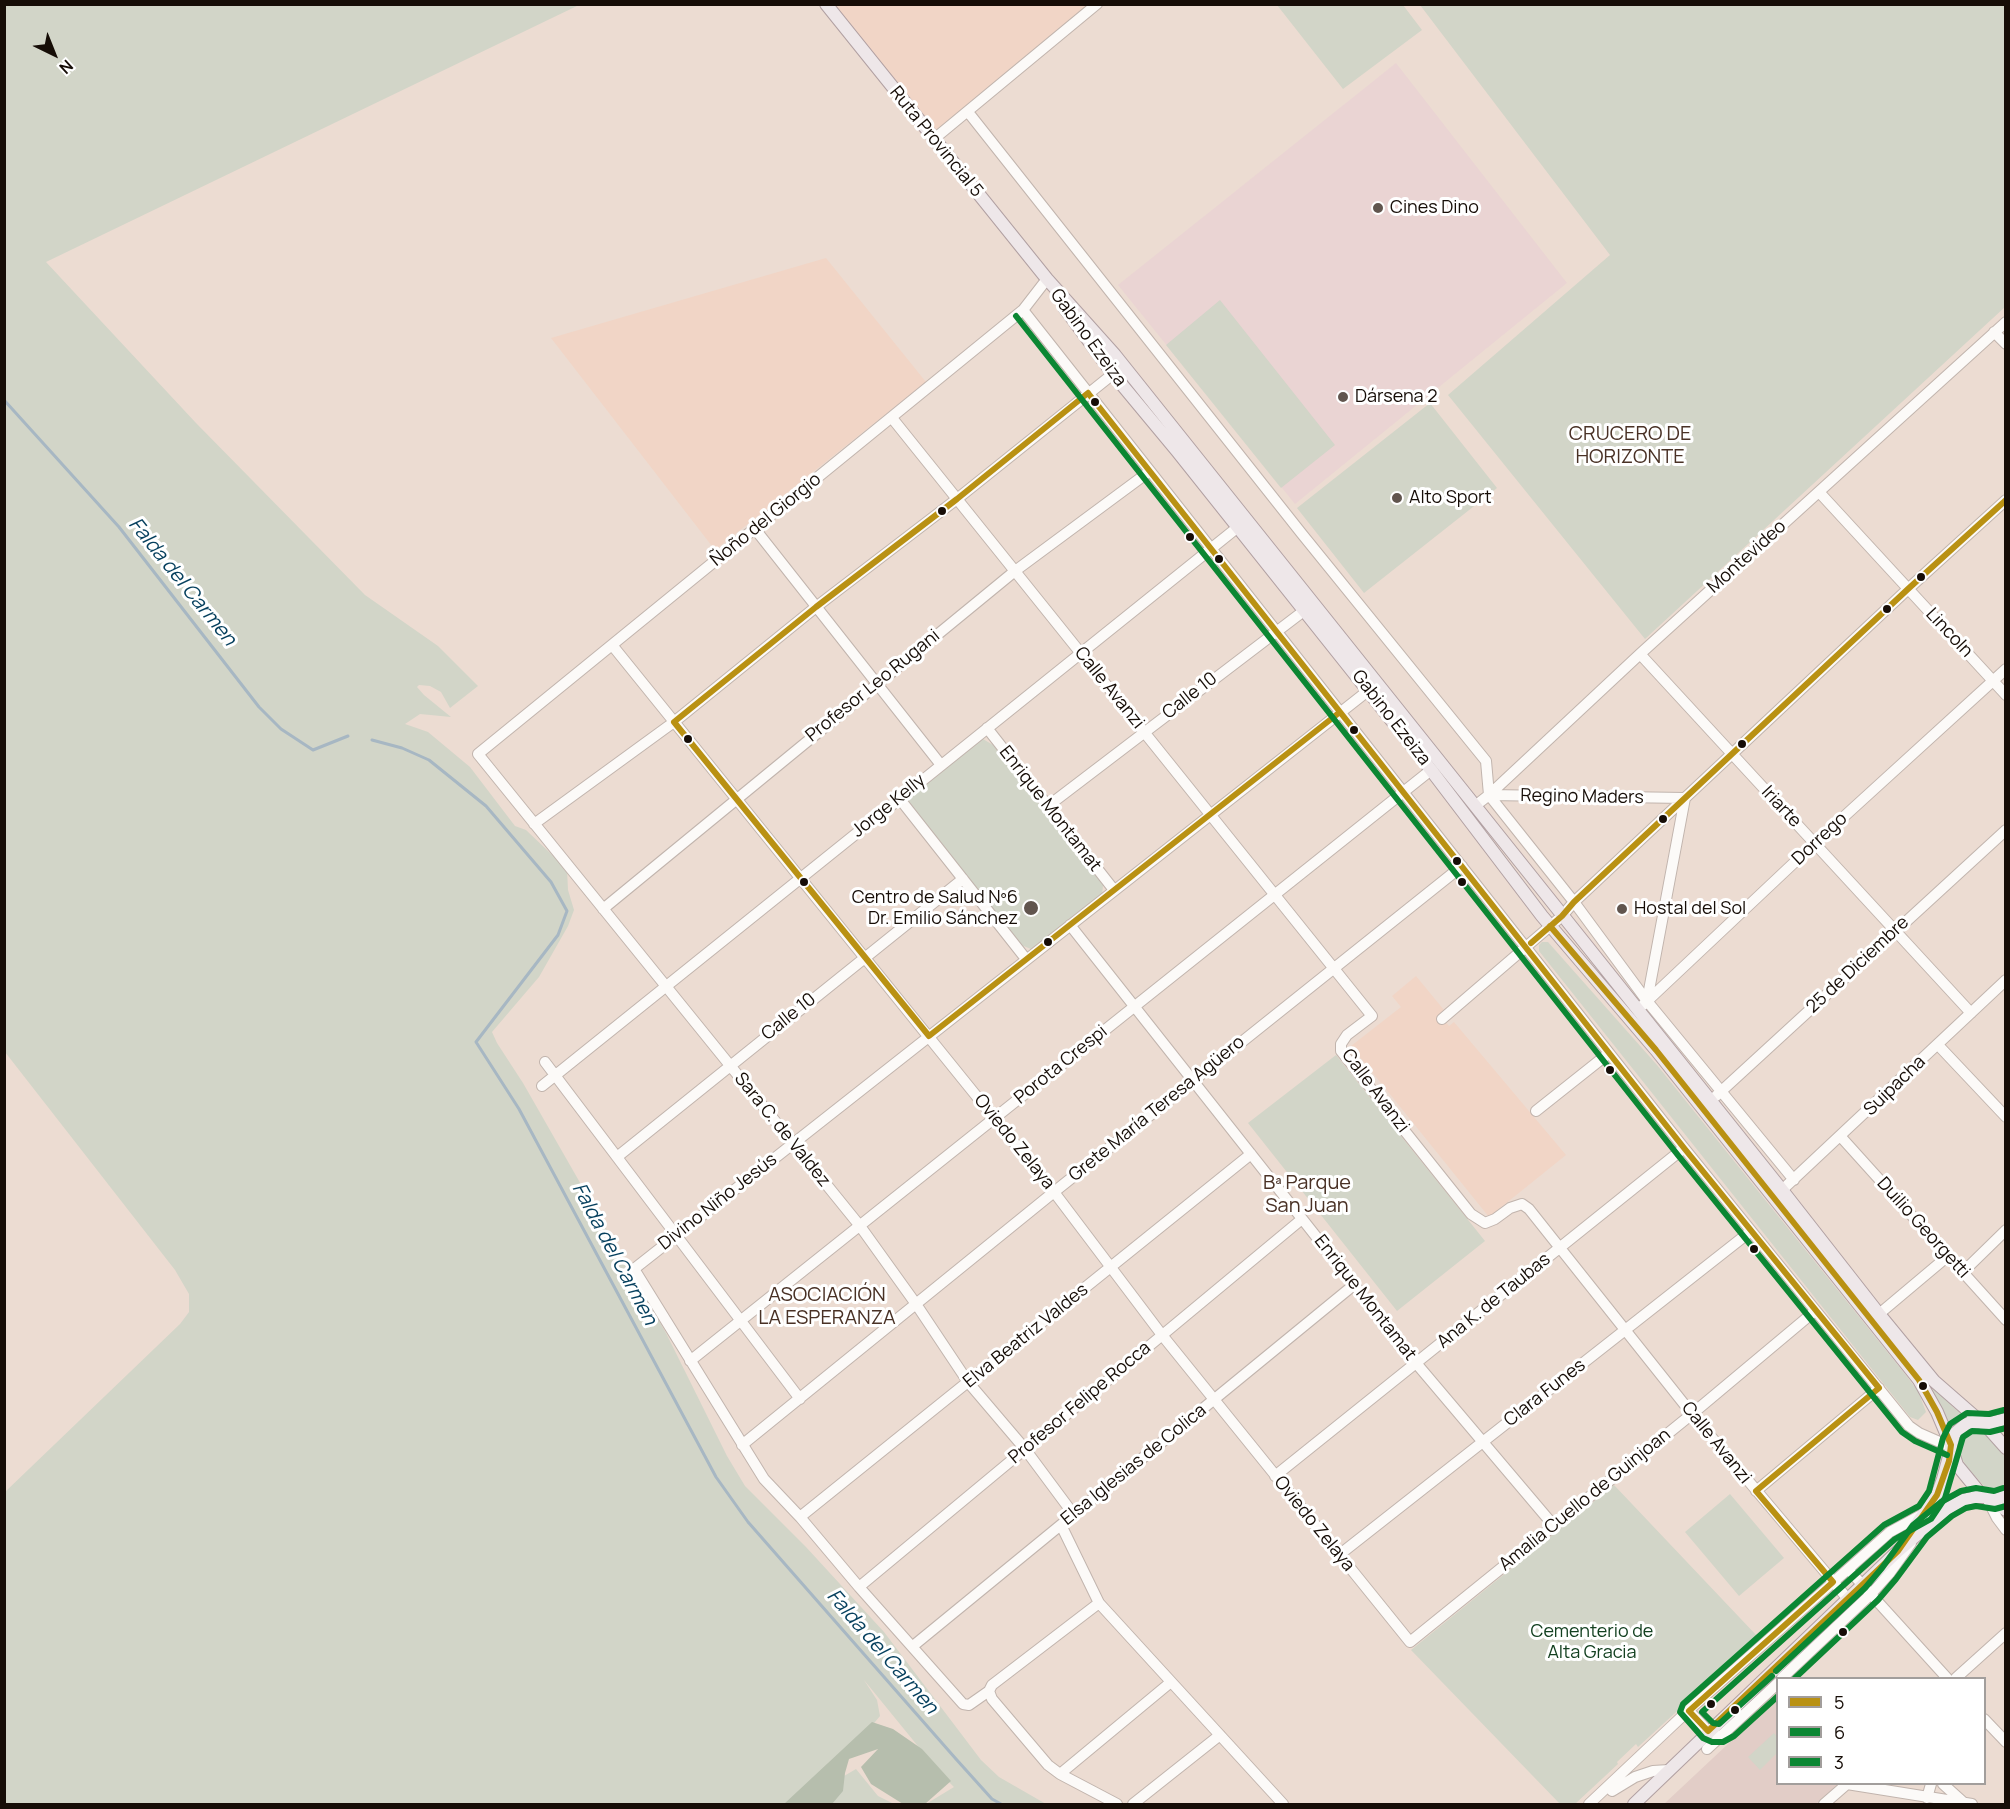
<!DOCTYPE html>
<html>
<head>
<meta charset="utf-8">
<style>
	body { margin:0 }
	#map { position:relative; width:2010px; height:1809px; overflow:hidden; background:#ecdcd2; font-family:Manrope,sans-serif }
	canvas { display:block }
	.frame { position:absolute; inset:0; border:6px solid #160d07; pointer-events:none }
	.legend { position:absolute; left:1776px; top:1677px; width:210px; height:108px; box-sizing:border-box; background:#fff; border:2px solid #a29e9c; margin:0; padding:8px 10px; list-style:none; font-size:18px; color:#160d07 }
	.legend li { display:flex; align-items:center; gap:12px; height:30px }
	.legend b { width:30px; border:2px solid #a29e9c }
	.north { position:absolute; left:24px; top:24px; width:60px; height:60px; -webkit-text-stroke:4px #fff; paint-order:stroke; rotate:137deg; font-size:16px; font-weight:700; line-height:24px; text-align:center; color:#160d07 }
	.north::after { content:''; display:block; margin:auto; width:21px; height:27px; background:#160d07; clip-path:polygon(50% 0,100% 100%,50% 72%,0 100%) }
</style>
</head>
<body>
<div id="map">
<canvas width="2010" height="1809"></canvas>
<div class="frame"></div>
<ul class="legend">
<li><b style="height:8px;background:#b99113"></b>5</li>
<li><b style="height:8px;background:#0b8733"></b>6</li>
<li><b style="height:8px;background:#0b8733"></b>3</li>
</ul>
<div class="north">N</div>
</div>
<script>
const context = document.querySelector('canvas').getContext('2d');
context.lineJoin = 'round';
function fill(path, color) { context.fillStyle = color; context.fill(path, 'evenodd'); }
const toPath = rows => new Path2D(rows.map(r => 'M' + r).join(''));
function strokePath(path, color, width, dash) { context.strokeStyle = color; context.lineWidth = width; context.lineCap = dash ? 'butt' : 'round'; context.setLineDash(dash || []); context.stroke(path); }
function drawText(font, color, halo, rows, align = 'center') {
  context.font = font + ' Manrope,sans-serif'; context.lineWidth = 6; context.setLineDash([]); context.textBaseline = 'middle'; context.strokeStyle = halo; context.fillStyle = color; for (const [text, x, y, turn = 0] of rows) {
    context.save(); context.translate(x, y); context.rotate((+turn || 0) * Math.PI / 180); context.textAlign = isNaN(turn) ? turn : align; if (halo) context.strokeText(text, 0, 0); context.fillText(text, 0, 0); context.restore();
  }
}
const commercial = toPath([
	[1396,63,1567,283,1295,504,1118,285]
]);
const built = toPath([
	[827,5,1093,5,934,139],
	[826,258,926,382,715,550,551,338],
	[1416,976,1444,1010,1439,1015,1449,1026,1454,1022,1566,1155,1489,1217,1351,1046,1401,1007,1392,996]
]);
const education = toPath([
	[1777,1698,1778,1784,1838,1784,1816,1804,1664,1804]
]);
const green = toPath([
	[5,5,579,5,46,262,196,423,365,595,438,646,478,686,450,708,441,692,430,686,419,685,417,687,424,695,451,717,420,714,405,724,428,732,470,767,515,826,526,830,567,869,568,890,574,910,568,926,539,977,492,1032,497,1043,523,1083,666,1333,727,1456,745,1486,806,1547,884,1632,981,1760,999,1777,1046,1804,926,1804,954,1787,939,1772,864,1680,877,1700,880,1716,865,1734,790,1804,5,1804,5,1492,180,1324,189,1312,189,1294,175,1270,5,1052],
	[1277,5,1403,5,1422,30,1343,89],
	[1420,5,2005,5,2005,307,1645,639,1448,395,1610,255],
	[1220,300,1335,445,1281,488,1166,345],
	[1430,403,1497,488,1364,593,1297,508],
	[983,739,993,745,1103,885,1102,896,1031,949,1021,945,909,803,908,799,977,740],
	[1542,942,1548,942,1657,1065,1905,1374,1918,1391,1926,1412,1918,1420,1910,1417,1539,951,1539,945],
	[1336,1055,1485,1241,1397,1311,1248,1123],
	[1927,1381,1952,1406,1966,1418,1958,1421,1950,1428],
	[1974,1430,1982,1431,1992,1439,2005,1457,2005,1490,2004,1491,1997,1492,1984,1486,1967,1467,1962,1459,1958,1445,1959,1439,1968,1431],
	[1614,1485,1758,1637,1638,1747,1636,1744,1617,1762,1618,1764,1575,1804,1560,1804,1411,1650],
	[1730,1494,1784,1558,1739,1596,1685,1532],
	[1774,1733,1777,1737,1777,1753,1760,1770,1748,1757],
	[856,1769,878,1796,894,1804,823,1804,839,1779]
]);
const forest = toPath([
	[872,1722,893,1729,922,1749,951,1781,925,1804,903,1804,871,1784,861,1767,878,1749,849,1759,845,1773,843,1791,832,1804,784,1804]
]);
const stream = toPath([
	[4,400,119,527,259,707,281,729,313,750,348,736],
	[372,740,402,748,429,760,486,806,551,882,567,911,558,935,476,1042,519,1109,716,1477,748,1522,956,1759,992,1799,1001,1804]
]);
const minor = toPath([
	[968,112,1302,534,1486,761,1489,795,1574,902,1647,1001,1794,1180],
	[934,139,1097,4],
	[1047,279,1023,310,478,754,860,1226,916,1304,968,1382,1025,1449,1074,1515],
	[1023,310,1684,1148,1909,1426,1919,1433,1951,1447],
	[1994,332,2006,344],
	[892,418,1372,1016,1347,1035,1341,1044,1341,1051,1471,1214,1485,1223,1495,1219,1510,1208,1522,1204,1529,1209,1692,1414,1847,1598],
	[1819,492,2006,695],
	[755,529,941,765],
	[612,645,1054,1192,1162,1335,1410,1642,1692,1414,1815,1311],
	[1640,654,1971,1013],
	[987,728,1114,890],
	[1489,795,1685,798,1647,1001],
	[899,798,1026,959],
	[1048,806,1305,610],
	[1475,806,1489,795,1640,654,2006,322],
	[534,824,674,722,816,607,957,499,1113,374],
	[603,909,1015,571,1150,471],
	[1070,925,1416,1363,1554,1526],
	[1643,1005,1815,843,2006,669],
	[1442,1019,1562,916,1574,902,1908,589,2006,500],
	[1938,1045,2006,1117],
	[545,1062,800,1399],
	[542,1086,1238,527],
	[1716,1096,2006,830],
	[1536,1111,1609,1053],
	[1841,1137,2006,1320],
	[617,1157,963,879],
	[1782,1190,2006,980],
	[1963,1272,2006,1230],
	[1879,1314,1948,1256],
	[690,1361,1431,770],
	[742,1445,1054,1192,1462,866],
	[1275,1476,1684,1148],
	[1756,1491,1879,1388],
	[1987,1498,1997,1518,2006,1530],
	[800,1517,1251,1154],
	[1061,1525,1099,1603,1283,1804],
	[1339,1555,1751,1231],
	[1848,1569,1947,1678],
	[859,1587,1302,1219],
	[1099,1603,992,1685,989,1691,969,1705,963,1704,859,1587,800,1517,764,1479,634,1269,1369,690],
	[913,1646,1355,1284],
	[1782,1678,1871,1594,1889,1574,1911,1543],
	[1956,1678,2006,1633],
	[989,1691,992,1699,1048,1765,1060,1774,1171,1682],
	[1689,1711,1708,1731,1715,1733],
	[1984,1719,2006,1742],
	[1707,1749,1778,1683],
	[1060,1774,1117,1804],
	[1847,1784,1972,1804],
	[1943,1784,1963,1802],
	[1612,1791,1635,1777,1653,1771,1669,1770],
	[1927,1798,1931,1784],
	[1133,1804,1220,1735],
	[1589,1804,1691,1708,1890,1532,1925,1513],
	[1824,1804,1847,1784]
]);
const major = toPath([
	[826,4,1047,279,1115,355,1782,1190,1879,1314,1934,1381,1989,1429,2006,1448],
	[1064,307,1113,374,1177,451,1431,770,1542,916,1656,1050,1919,1380,1937,1412,1951,1445],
	[2006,1419,1990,1423,1975,1422,1966,1424,1954,1434,1951,1446,1957,1465,1980,1493,1985,1497,1995,1500,2006,1496],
	[1989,1499,2006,1510],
	[1909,1535,1937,1495,1943,1479,1951,1449],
	[1634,1804,1898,1551,1947,1509,1963,1500,1976,1497,1985,1497]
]);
const bus1 = toPath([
	[1088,393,1340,712,929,1036,674,722,816,607,957,499,1088,393],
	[1340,712,1684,1148,1879,1388,1756,1491,1833,1582,1689,1711,1708,1731,1898,1551,1937,1495,1949,1461,1951,1445,1937,1412,1919,1380,1656,1050,1550,926],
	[1531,943,1562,916,1574,902,1908,589,2006,500]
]);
const bus2 = toPath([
	[1016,316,1677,1154,1902,1432,1915,1441,1947,1455],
	[1772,1676,1719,1724,1713,1723,1702,1712,1895,1539,1931,1519,1945,1498,1963,1437,1972,1431,1990,1432,2006,1428],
	[1795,1678,1878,1600,1896,1579,1927,1537,1952,1516,1966,1508,1976,1506,1995,1509,2006,1506]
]);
const bus3 = toPath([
	[1776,1671,1865,1588,1882,1568,1913,1525,1941,1502,1961,1491,1976,1488,1994,1491,2003,1488],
	[1778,1696,1734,1736,1723,1742,1712,1742,1703,1738,1680,1712,1683,1704,1884,1525,1919,1506,1929,1491,1943,1438,1950,1424,1967,1413,1989,1414,2004,1410]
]);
const markers = [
	[1378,208,6,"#61554e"],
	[1343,397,6,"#61554e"],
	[1095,402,5,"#160d07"],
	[1397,498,6,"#61554e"],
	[942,511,5,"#160d07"],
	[1190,537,5,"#160d07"],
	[1219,559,5,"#160d07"],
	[1921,577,5,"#160d07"],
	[1887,609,5,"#160d07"],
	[1354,730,5,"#160d07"],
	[688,739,5,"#160d07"],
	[1742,744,5,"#160d07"],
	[1663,819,5,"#160d07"],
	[1457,861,5,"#160d07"],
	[804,882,5,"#160d07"],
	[1462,882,5,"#160d07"],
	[1031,908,8,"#61554e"],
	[1622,909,6,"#61554e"],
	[1048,942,5,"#160d07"],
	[1610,1070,5,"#160d07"],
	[1754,1249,5,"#160d07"],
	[1923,1386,5,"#160d07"],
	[1843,1632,5,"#160d07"],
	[1711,1704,5,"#160d07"],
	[1735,1710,5,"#160d07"]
];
const streetNames = [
	["Ruta Provincial 5",936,142,51],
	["Gabino Ezeiza",1088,338,54],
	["Ñoño del Giorgio",766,520,-39],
	["Montevideo",1747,557,-42],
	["Lincoln",1949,633,47],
	["Profesor Leo Rugani",873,686,-39],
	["Calle Avanzi",1109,688,51],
	["Calle 10",1190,696,-38],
	["Gabino Ezeiza",1391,718,52],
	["Regino Maders",1582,797,1],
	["Jorge Kelly",889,806,-39],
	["Iriarte",1781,807,47],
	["Enrique Montamat",1050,809,52],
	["Dorrego",1820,839,-43],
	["25 de Diciembre",1858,965,-43],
	["Calle 10",789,1017,-39],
	["Porota Crespi",1061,1065,-39],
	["Suipacha",1895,1086,-44],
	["Calle Avanzi",1375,1091,53],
	["Grete María Teresa Agüero",1157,1109,-39],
	["Sara C. de Valdez",782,1130,51],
	["Oviedo Zelaya",1014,1142,51],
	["Divino Niño Jesús",718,1202,-38],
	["Duilio Georgetti",1923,1228,48],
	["Enrique Montamat",1365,1298,52],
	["Ana K. de Taubas",1494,1301,-39],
	["Elva Beatriz Valdes",1026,1336,-39],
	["Clara Funes",1545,1393,-38],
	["Profesor Felipe Rocca",1080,1403,-40],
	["Calle Avanzi",1716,1443,51],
	["Elsa Iglesias de Colica",1134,1465,-39],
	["Amalia Cuello de Guinjoan",1585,1500,-39],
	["Oviedo Zelaya",1314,1524,51]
];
const poiNames = [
	["Cines Dino",1390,208],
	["Dársena 2",1355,397],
	["Alto Sport",1409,498],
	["Centro de Salud Nº6",1018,898,"right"],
	["Dr. Emilio Sánchez",1018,919,"right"],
	["Hostal del Sol",1634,909]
];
const parkNames = [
	["Cementerio de",1592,1632],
	["Alta Gracia",1592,1653]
];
const neighbourhoodNames = [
	["CRUCERO DE",1630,434],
	["HORIZONTE",1630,457],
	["Bª Parque",1307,1183],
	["San Juan",1307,1206],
	["ASOCIACIÓN",827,1295],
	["LA ESPERANZA",827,1318]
];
const waterNames = [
	["Falda del Carmen",182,582,51],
	["Falda del Carmen",614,1254,62],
	["Falda del Carmen",882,1652,49]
];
fill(commercial, '#ead4d3');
fill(built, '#f1d5c6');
fill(education, '#e2cdc7');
fill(green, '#d2d5c8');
fill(forest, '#b6bead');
strokePath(stream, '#a7b7c3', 3);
strokePath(minor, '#c1b4ad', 12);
strokePath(major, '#b1a0a2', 14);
strokePath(minor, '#fcfaf8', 10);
strokePath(major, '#eee7e9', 12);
strokePath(bus1, '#b99113', 6);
strokePath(bus2, '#0b8733', 6);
strokePath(bus3, '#0b8733', 6);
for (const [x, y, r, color] of markers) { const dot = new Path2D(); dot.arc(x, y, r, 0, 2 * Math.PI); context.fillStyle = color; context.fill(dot); strokePath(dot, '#fff', 2); }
drawText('18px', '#160d07', '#fff', streetNames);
drawText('18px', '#160d07', '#fff', poiNames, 'left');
drawText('18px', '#134020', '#fff', parkNames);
drawText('20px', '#493125', '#fff', neighbourhoodNames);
drawText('italic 20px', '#053f5d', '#fff', waterNames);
</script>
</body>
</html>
